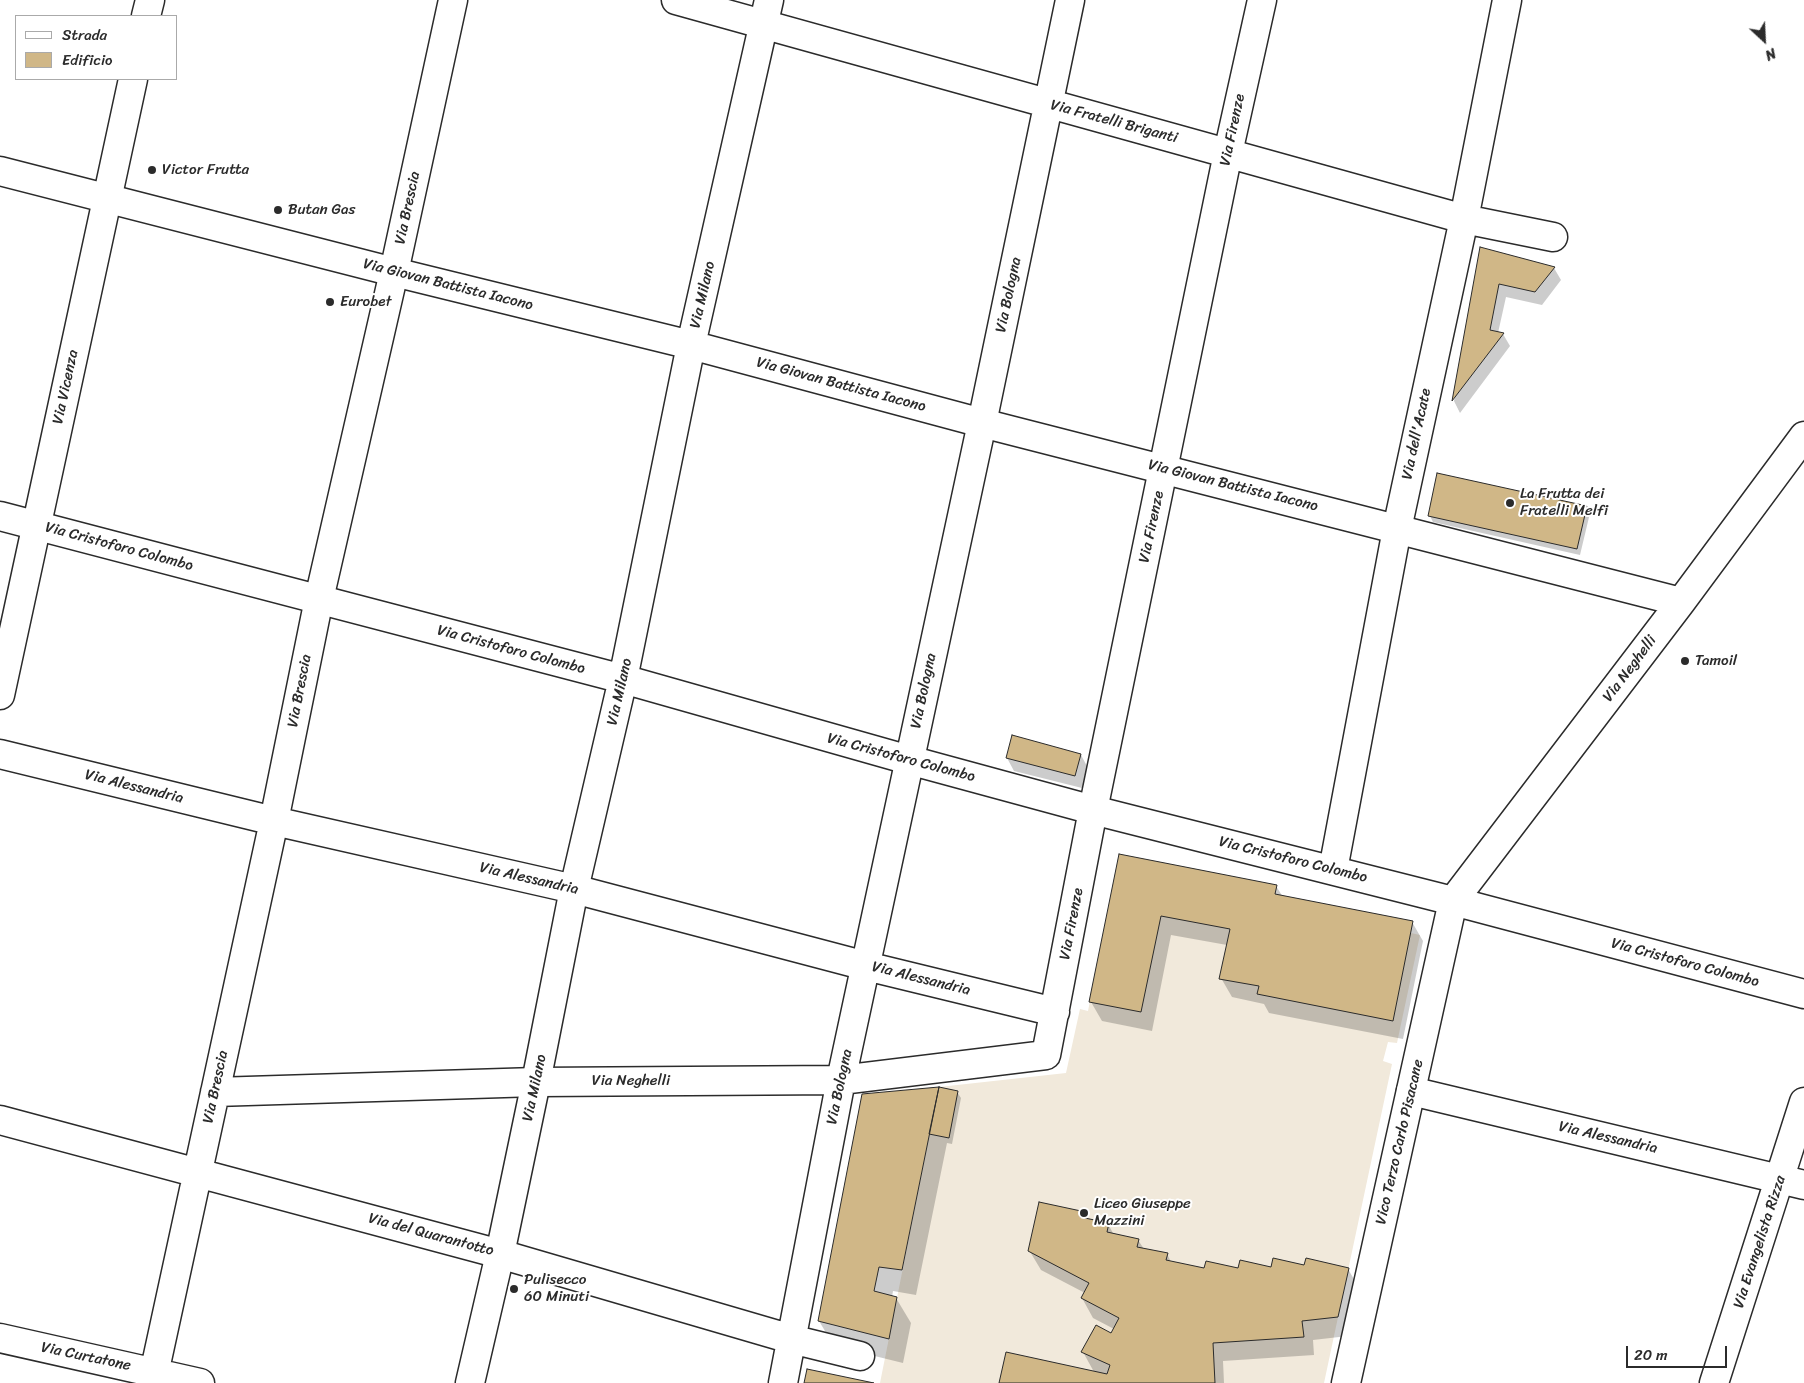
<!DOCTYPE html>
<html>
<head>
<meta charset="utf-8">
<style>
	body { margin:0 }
	#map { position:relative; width:1804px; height:1383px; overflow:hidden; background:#fff; font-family:Sriracha,sans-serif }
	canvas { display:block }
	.legend { position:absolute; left:15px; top:15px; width:162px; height:65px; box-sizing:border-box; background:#fff; border:1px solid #aaa; margin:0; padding:6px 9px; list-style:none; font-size:15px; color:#2b2b2b }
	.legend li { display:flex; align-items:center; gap:10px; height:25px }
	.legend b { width:25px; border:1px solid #aaa }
	.north { position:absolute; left:1739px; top:15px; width:50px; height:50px; -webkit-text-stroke:4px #fff; paint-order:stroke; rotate:155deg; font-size:14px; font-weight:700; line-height:20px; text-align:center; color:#2b2b2b }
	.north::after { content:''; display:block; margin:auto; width:18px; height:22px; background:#2b2b2b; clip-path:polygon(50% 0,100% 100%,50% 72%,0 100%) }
	.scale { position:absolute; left:1626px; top:1346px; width:101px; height:22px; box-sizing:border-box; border:2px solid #2b2b2b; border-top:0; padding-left:6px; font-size:15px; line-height:18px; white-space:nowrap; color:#2b2b2b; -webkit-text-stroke:4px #fff; paint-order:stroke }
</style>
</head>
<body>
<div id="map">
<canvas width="1804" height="1383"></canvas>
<ul class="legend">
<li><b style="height:6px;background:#fff"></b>Strada</li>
<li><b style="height:14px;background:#d0b787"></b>Edificio</li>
</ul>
<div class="north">N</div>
<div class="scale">20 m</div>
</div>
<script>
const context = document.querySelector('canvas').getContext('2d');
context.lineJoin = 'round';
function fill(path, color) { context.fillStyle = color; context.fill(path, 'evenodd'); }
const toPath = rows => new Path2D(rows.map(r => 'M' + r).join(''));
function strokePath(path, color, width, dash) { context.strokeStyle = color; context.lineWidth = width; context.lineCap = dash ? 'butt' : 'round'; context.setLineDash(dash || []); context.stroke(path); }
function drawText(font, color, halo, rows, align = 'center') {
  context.font = font + ' Sriracha,sans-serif'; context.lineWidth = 4; context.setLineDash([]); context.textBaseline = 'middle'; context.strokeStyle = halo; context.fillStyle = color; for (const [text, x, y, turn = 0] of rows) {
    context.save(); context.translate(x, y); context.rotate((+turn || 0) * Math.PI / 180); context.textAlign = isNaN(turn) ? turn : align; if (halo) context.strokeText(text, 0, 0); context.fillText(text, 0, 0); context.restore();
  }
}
const built = toPath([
	[1119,854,1277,885,1275,894,1413,921,1411,933,1420,935,1397,1043,1388,1042,1383,1061,1392,1064,1324,1383,880,1383,939,1087,1066,1073,1080,1009,1088,1011]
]);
const shadow = toPath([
	[1481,249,1554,268,1561,280,1542,305,1506,297,1498,333,1503,334,1510,346,1460,413,1454,401],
	[1586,507,1590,513,1580,555,1433,522,1430,516],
	[1081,755,1088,768,1082,788,1014,771,1007,758],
	[1120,855,1276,886,1283,897,1412,922,1423,941,1403,1039,1269,1013,1264,1004,1232,997,1221,978,1227,945,1171,935,1152,1031,1102,1021,1091,1002],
	[957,1092,961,1098,952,1144,947,1143,916,1295,893,1291,892,1297,896,1298,911,1323,903,1363,834,1346,819,1321,863,1095],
	[1080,1212,1084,1219,1108,1224,1114,1235,1138,1240,1144,1249,1167,1254,1171,1262,1205,1269,1239,1270,1306,1266,1348,1269,1359,1288,1348,1336,1313,1340,1314,1355,1223,1361,1224,1383,1001,1383,1094,1372,1083,1352,1112,1334,1114,1329,1093,1318,1082,1298,1085,1293,1041,1270,1029,1250]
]);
const building = toPath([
	[1480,247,1555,267,1535,292,1499,284,1490,330,1504,333,1452,401,1480,247],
	[1437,473,1587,506,1577,549,1428,516,1437,473],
	[1012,735,1081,754,1075,776,1006,758,1012,735],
	[1119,854,1277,885,1275,894,1413,921,1393,1021,1257,994,1259,986,1219,979,1230,929,1161,916,1141,1012,1089,1002,1119,854],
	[939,1087,958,1091,949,1138,929,1134,939,1087],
	[939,1087,902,1270,879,1267,874,1291,897,1297,889,1339,818,1321,862,1094,939,1087],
	[1039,1202,1081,1211,1080,1217,1109,1223,1107,1232,1139,1239,1137,1247,1168,1253,1166,1260,1204,1268,1206,1261,1238,1268,1240,1260,1271,1267,1273,1258,1304,1265,1306,1258,1349,1268,1338,1317,1302,1321,1304,1337,1213,1343,1215,1383,999,1383,1006,1352,1107,1374,1110,1365,1081,1352,1096,1325,1111,1333,1119,1318,1081,1298,1089,1283,1028,1251,1039,1202],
	[807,1369,874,1383,804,1383,807,1369]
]);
const street = toPath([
	[676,0,1464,219,1553,237],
	[146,16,150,0],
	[0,695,133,79],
	[0,754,274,821,574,889,866,966,1055,1012],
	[1333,870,1397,529,1464,219,1507,0],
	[1411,1091,1804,1185],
	[215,1092,536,1082,841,1080,1046,1055,1093,810,1228,153,1262,0],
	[0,1120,500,1254,791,1339,860,1356],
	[0,1338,200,1383],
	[152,1383,274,821,319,599,394,272,453,0],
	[783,1383,841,1080,982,423,1070,0],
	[1714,1383,1804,1102]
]);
const secondary = toPath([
	[0,171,394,272,691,345,982,423,1681,602],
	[0,516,623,679,909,760,1093,810,1453,901,1804,994],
	[470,1383,500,1254,536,1082,574,889,623,679,691,345,769,0],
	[1346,1383,1453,901,1681,602,1804,436]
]);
const markers = [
	[152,170,5,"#2b2b2b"],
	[278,210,5,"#2b2b2b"],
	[330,302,5,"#2b2b2b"],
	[1510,503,5,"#2b2b2b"],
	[1685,661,5,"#2b2b2b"],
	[1084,1213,5,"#2b2b2b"],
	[514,1289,5,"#2b2b2b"]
];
const streetNames = [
	["Via Fratelli Briganti",1114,122,15],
	["Via Firenze",1233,130,-78],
	["Via Brescia",408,208,-78],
	["Via Giovan Battista Iacono",448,285,14],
	["Via Milano",703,295,-77],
	["Via Bologna",1009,295,-78],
	["Via Giovan Battista Iacono",841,385,15],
	["Via Vicenza",66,387,-78],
	["Via dell'Acate",1417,434,-78],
	["Via Giovan Battista Iacono",1233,486,14],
	["Via Firenze",1152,527,-78],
	["Via Cristoforo Colombo",119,547,15],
	["Via Cristoforo Colombo",511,650,15],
	["Via Neghelli",1630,669,-53],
	["Via Brescia",300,691,-79],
	["Via Bologna",924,691,-78],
	["Via Milano",620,692,-77],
	["Via Cristoforo Colombo",901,758,15],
	["Via Alessandria",134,787,14],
	["Via Cristoforo Colombo",1293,860,14],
	["Via Alessandria",529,879,13],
	["Via Firenze",1072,924,-79],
	["Via Cristoforo Colombo",1685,963,15],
	["Via Alessandria",921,979,14],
	["Via Neghelli",631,1081],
	["Via Brescia",216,1087,-78],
	["Via Bologna",840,1087,-78],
	["Via Milano",535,1088,-78],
	["Via Alessandria",1608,1138,13],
	["Vico Terzo Carlo Pisacane",1400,1142,-77],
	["Via del Quarantotto",431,1235,15],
	["Via Evangelista Rizza",1760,1242,-72],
	["Via Curtatone",86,1357,12]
];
const poiNames = [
	["Victor Frutta",162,170],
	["Butan Gas",288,210],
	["Eurobet",340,302],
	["La Frutta dei",1520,494],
	["Fratelli Melfi",1520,511],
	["Tamoil",1695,661],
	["Liceo Giuseppe",1094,1204],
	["Mazzini",1094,1221],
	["Pulisecco",524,1280],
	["60 Minuti",524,1297]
];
fill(built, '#f1e9db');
fill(shadow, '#0003');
fill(building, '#d0b787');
strokePath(building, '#2b2b2b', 1);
strokePath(street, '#2b2b2b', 31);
strokePath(secondary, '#2b2b2b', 31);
strokePath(street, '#fff', 28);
strokePath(secondary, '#fff', 28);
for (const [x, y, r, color] of markers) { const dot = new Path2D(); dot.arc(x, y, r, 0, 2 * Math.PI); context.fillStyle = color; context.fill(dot); strokePath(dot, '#fff', 2); }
drawText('15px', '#2b2b2b', '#fff', streetNames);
drawText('15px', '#2b2b2b', '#fff', poiNames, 'left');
</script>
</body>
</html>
